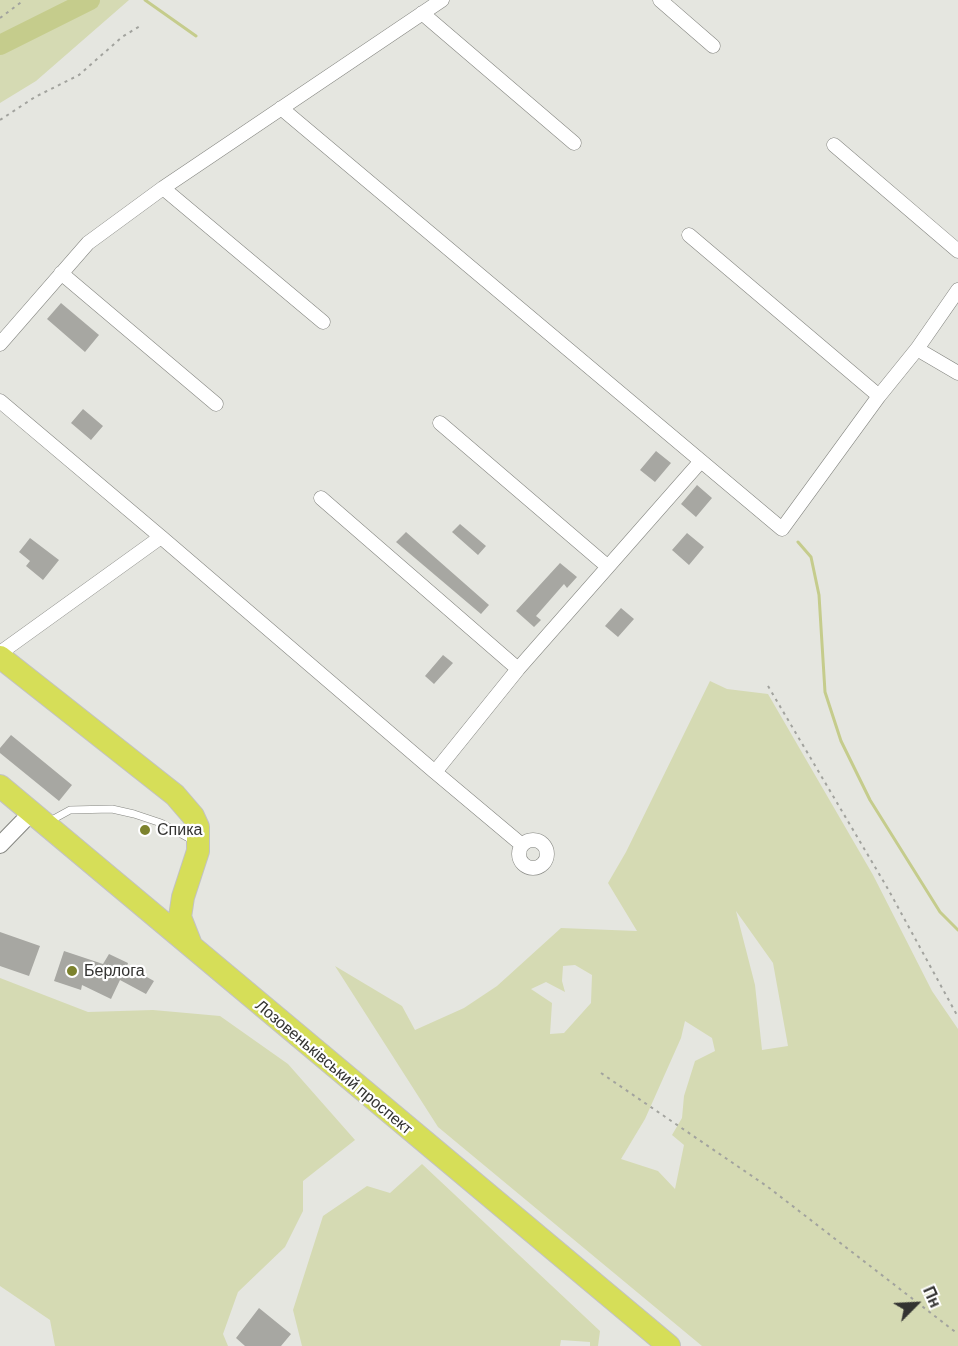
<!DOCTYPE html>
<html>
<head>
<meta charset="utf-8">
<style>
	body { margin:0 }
	#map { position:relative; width:958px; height:1346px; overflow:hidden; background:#e5e6e0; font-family:Barlow,sans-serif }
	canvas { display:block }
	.north { position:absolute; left:886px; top:1274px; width:60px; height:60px; -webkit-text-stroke:4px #fff; paint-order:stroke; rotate:66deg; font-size:16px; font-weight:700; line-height:24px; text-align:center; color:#333331 }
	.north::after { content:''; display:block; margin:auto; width:21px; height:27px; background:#333331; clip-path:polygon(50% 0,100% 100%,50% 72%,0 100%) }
</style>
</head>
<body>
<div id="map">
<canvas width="958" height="1346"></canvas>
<div class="north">Пн</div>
</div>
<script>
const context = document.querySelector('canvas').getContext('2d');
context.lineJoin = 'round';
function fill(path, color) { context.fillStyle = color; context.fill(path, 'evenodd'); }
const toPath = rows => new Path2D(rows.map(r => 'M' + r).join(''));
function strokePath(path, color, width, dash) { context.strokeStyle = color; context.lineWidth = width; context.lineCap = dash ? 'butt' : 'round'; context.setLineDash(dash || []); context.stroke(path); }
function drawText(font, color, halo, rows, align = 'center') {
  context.font = font + ' Barlow,sans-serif'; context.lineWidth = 4.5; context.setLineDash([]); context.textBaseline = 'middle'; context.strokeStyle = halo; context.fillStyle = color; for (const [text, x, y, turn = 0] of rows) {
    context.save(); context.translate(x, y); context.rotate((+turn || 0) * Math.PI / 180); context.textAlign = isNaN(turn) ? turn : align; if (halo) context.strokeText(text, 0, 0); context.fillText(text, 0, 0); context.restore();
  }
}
const green = toPath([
	[0,0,129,0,36,81,0,103],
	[710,681,727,689,768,694,873,875,932,991,958,1029,958,1346,702,1346,438,1127,335,966,402,1006,415,1030,464,1008,497,986,561,928,637,931,608,883,626,852],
	[736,911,773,963,788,1046,762,1050,755,985],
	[575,965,592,975,591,1003,564,1033,550,1034,552,1003,531,989,546,982,565,992,562,981,563,966],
	[685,1021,712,1038,715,1051,695,1061,684,1096,682,1118,672,1135,684,1145,675,1189,658,1171,621,1159,645,1119,681,1038],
	[0,978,88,1012,153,1010,220,1016,288,1064,355,1140,303,1181,303,1211,285,1247,238,1292,223,1334,228,1346,55,1346,50,1320,0,1286],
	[422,1164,600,1331,598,1346,590,1346,590,1342,561,1340,560,1346,302,1346,293,1310,323,1216,367,1186,390,1193]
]);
const stream = toPath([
	[145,0,196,36],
	[798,542,811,557,819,595,825,692,841,741,870,800,940,912,958,930]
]);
const river = toPath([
	[0,45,90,0]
]);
const building = toPath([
	[61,303,99,335,85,352,47,319],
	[83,409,103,426,91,440,71,423],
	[656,451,671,463,655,482,640,470],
	[697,485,712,498,696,517,681,504],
	[460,524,486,546,478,555,452,532],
	[406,532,489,605,481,614,396,542],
	[687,533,704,547,689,565,672,550],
	[30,538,59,560,43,580,26,566,30,561,19,552],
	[560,563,577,577,567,588,564,584,536,616,541,620,534,627,516,611],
	[621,608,634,619,618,637,605,626],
	[443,655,453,663,434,684,425,676],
	[11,735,72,785,59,801,0,753,0,748],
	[0,932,40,946,29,976,0,966],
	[64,951,103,964,109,954,128,963,127,966,154,981,146,994,120,980,111,999,82,985,81,990,54,981],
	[259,1308,291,1334,281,1346,245,1346,236,1338]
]);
const path = toPath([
	[0,18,24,0],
	[0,120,35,97,79,75,122,37,140,26],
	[768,686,888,889,958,1017],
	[601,1073,768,1187,958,1334]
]);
const service = toPath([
	[50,821,70,810,112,809,134,814,161,823,194,841]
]);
const minor = toPath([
	[660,0,713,46],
	[422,13,574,143],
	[281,108,701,461],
	[834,145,958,251],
	[163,188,323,322],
	[689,235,879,396],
	[61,273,216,404],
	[0,344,88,243,163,188,442,0],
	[917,349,958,373],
	[0,401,161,537],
	[440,423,607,566],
	[321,498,518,669],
	[0,653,161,537,435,772,518,669,701,461,782,529,879,396,917,349,958,290],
	[435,772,522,845],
	'519 854a14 14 0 1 1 28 0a14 14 0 1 1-28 0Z'
]);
const tertiary = toPath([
	[0,845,32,812]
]);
const trunk = toPath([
	[0,657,175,795,193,816,198,827,198,851,183,897,180,917,191,945],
	[0,786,669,1346]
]);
const markers = [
	[145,830,6,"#7c822d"],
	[72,971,6,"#7c822d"]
];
const poiNames = [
	["Спика",157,830],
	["Берлога",84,971]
];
const streetNames = [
	["Лозовеньківський проспект",334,1067,40]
];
fill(green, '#d5dab3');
strokePath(stream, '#c5cc8c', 3);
strokePath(river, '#c5cc8c', 20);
fill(building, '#a7a7a2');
strokePath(service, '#858681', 8);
strokePath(minor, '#858681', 15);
strokePath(tertiary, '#858681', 18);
strokePath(trunk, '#c2c2c1', 24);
strokePath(path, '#a2a39e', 2, [3, 4.5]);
strokePath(service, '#fff', 7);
strokePath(minor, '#fff', 14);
strokePath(tertiary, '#fff', 16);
strokePath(trunk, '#d6de58', 22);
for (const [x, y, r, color] of markers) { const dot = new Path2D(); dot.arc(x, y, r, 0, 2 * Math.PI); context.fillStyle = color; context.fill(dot); strokePath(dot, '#fff', 2); }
drawText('16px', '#333331', '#fff', poiNames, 'left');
drawText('16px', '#333331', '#fff', streetNames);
</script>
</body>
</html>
